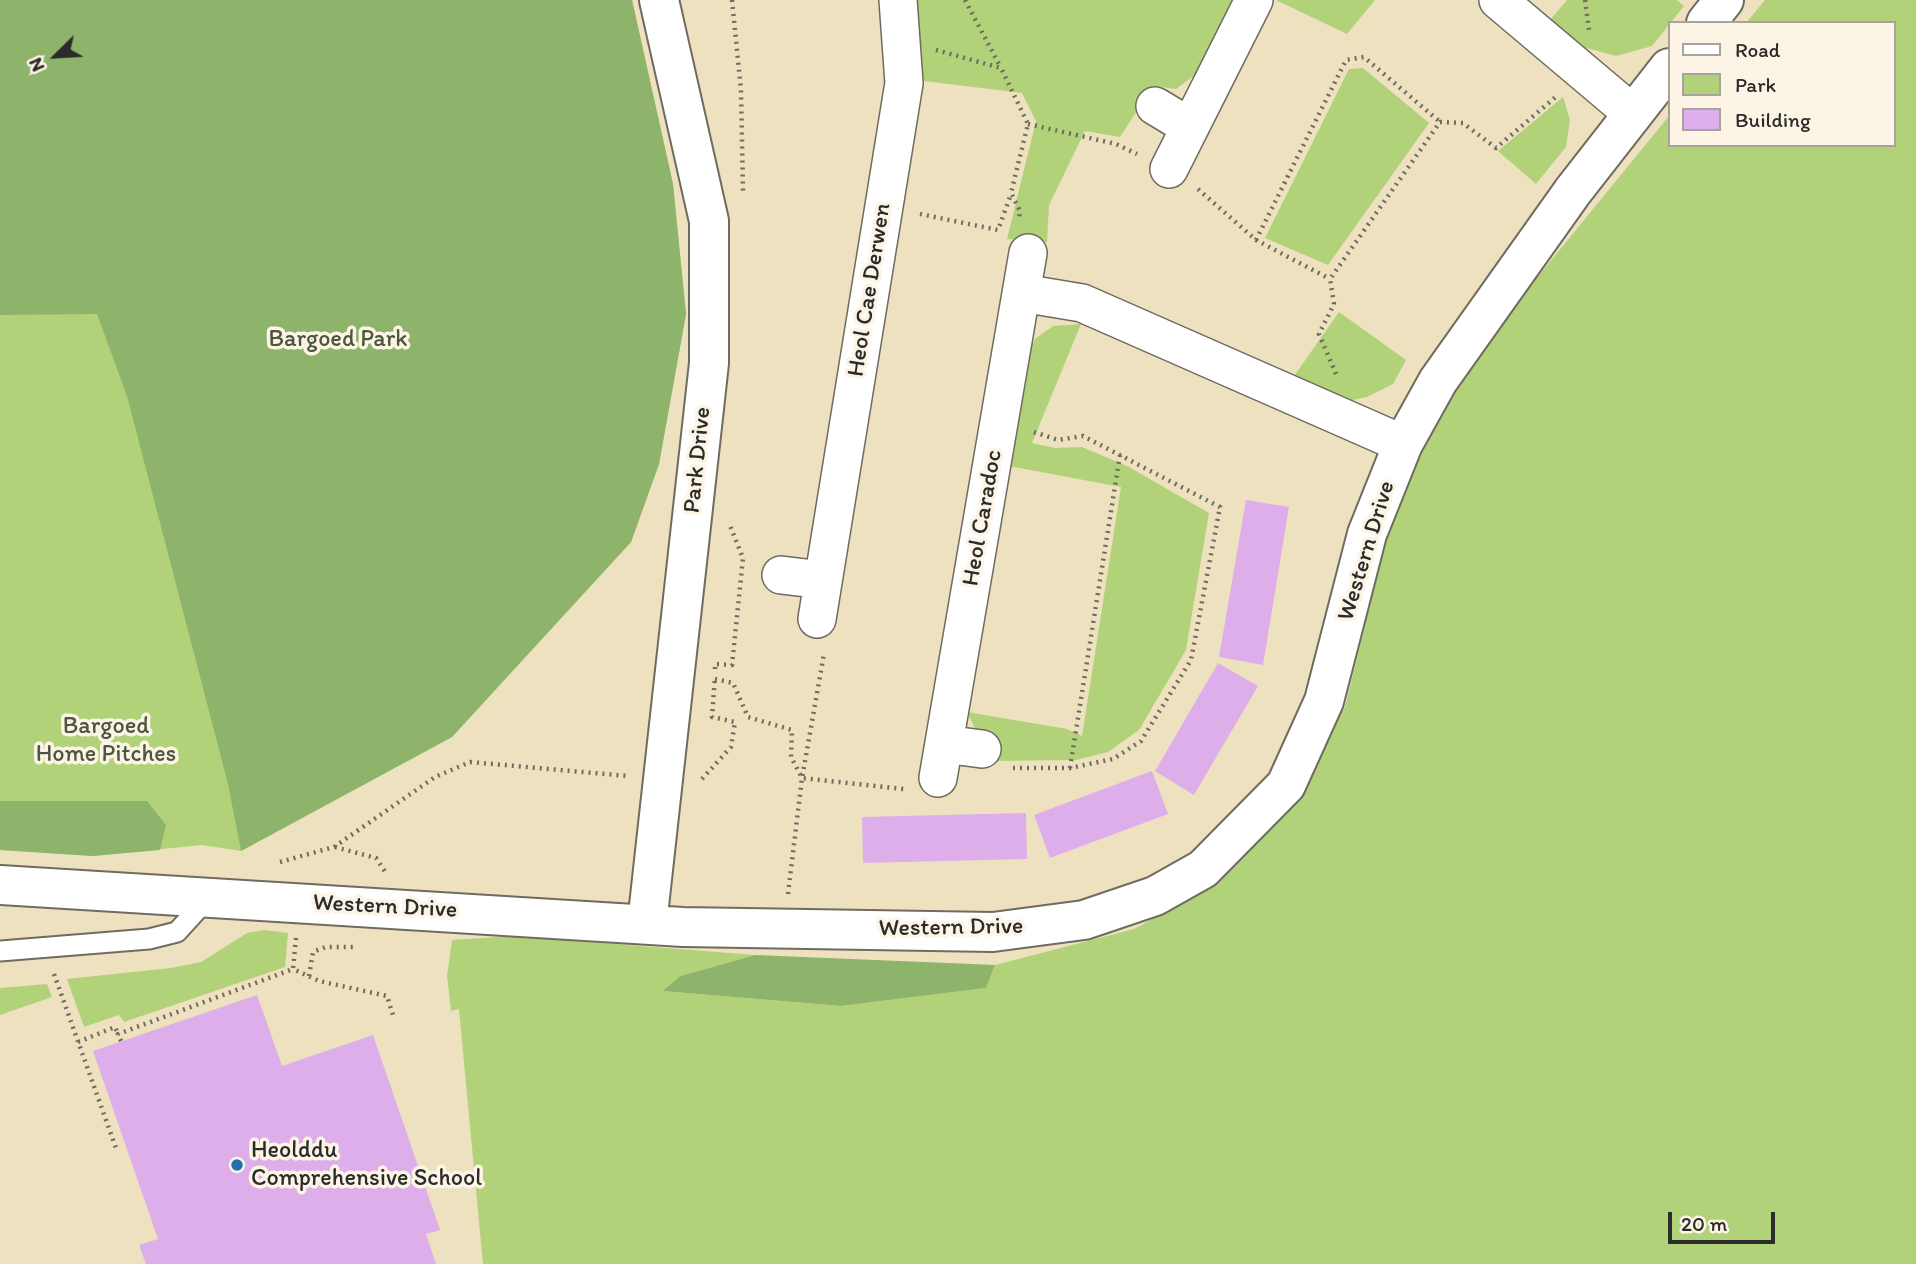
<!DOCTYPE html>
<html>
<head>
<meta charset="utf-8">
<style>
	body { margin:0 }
	#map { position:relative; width:1916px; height:1264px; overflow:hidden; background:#eee1bf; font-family:Itim,sans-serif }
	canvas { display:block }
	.legend { position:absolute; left:1668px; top:21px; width:228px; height:126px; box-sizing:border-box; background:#fcf5e5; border:2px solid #a8a49b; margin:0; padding:9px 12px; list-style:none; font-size:21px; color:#2b2b2b }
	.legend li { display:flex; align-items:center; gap:14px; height:35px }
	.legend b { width:35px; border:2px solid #a8a49b }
	.north { position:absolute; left:21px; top:21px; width:70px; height:70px; -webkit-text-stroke:5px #fcf5e5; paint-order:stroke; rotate:246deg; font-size:19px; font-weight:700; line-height:28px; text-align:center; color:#2b2b2b }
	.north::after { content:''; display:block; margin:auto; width:24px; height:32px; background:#2b2b2b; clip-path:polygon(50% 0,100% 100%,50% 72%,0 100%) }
	.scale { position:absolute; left:1668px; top:1212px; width:107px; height:32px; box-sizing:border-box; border:4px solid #2b2b2b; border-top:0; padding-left:9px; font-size:21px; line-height:24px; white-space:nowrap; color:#2b2b2b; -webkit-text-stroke:5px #fcf5e5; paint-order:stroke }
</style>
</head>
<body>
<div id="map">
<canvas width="1916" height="1264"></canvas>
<ul class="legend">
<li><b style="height:9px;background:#fff"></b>Road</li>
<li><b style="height:19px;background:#b2d27a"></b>Park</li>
<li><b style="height:19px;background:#deaeea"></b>Building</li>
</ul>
<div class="north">N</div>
<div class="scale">20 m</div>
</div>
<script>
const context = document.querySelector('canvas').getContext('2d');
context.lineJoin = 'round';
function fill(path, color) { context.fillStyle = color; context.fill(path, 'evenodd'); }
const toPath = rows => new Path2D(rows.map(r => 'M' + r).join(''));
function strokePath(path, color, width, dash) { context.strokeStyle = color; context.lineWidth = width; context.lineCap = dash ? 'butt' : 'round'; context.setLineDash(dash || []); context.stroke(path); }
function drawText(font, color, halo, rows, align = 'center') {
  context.font = font + ' Itim,sans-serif'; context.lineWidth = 7; context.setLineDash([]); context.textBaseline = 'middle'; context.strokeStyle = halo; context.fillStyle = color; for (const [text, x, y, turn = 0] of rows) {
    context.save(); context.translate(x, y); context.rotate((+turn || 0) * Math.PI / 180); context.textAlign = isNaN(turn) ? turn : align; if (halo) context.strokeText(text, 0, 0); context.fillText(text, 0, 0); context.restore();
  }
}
const green = toPath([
	[0,0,632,0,673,184,686,314,659,464,631,542,452,737,241,851,202,845,93,856,0,850],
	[909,0,1234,0,1199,72,1176,89,1153,86,1120,137,1085,131,1049,205,1047,242,1007,239,1036,121,1022,93,916,80],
	[1276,0,1375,0,1347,34],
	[1567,0,1677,0,1684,6,1652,46,1616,56,1579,46,1549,21],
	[1765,0,1916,0,1916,1264,483,1264,459,1009,451,1011,447,976,452,940,513,936,755,955,680,976,664,991,841,1006,986,988,995,965,1134,929,1216,884,1283,817,1345,707,1388,533,1446,389,1669,116,1669,145,1893,145,1893,23,1746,23],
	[1363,68,1429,123,1328,265,1265,238,1349,69],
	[1563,97,1570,120,1566,147,1536,184,1498,151],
	[1339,312,1406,360,1393,384,1367,397,1334,404,1292,379],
	[1081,324,1032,443,1055,448,1082,447,1129,467,1209,513,1186,650,1139,730,1108,752,1076,760,991,761,967,712,1067,729,1082,736,1121,487,1009,466,1025,355,1036,338,1053,326],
	[264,930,288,933,285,967,124,1022,119,1015,84,1027,67,979,171,968,201,962,247,933],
	[47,984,52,997,0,1015,0,988]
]);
const forest = toPath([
	[0,0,632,0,673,184,686,314,659,464,631,542,452,737,241,851,228,784,127,396,97,314,0,315],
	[0,801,147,801,166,825,160,850,93,856,0,850],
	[755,955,995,965,986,988,841,1006,663,991,680,976]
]);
const building = toPath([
	[1246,500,1289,507,1263,665,1219,657],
	[1218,663,1258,686,1194,795,1155,771],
	[1152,771,1168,814,1050,858,1034,815],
	[1026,813,1027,859,863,863,862,817],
	[257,995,282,1066,373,1035,440,1230,426,1234,436,1264,146,1264,139,1245,158,1239,93,1051]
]);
const path = toPath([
	[732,0,741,90,743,191],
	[965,0,1001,68],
	[1585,0,1589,30],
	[936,50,1001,68,1028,124,1011,193,1020,211,1019,220],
	[1028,124,1116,144,1137,154],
	[1198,189,1256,240,1330,279],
	[920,214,998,230,1011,194],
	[1256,240,1346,60,1364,57,1440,122],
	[1336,374,1319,334,1334,304,1330,279,1440,122,1463,123,1496,148,1558,95],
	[715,669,715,664,732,665,743,558,729,523],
	[715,679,733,683,748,717,792,730,791,757,802,778,904,789],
	[1013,768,1070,768,1113,759,1141,741,1191,660,1220,507,1083,436,1058,440,1034,432],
	[1070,768,1120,455],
	[702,779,731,747,735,722,712,717,715,677],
	[335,847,376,858,386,873],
	[280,862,334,847,435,777,470,762,628,776],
	[788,894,802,778,824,654],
	[296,938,293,969,319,981,387,996,394,1018],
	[54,974,117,1151],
	[309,976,313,952,326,947,354,947],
	[121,1041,118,1034,293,969],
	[78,1042,115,1027,118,1034]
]);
const lane = toPath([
	[0,951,149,939,177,932,208,898]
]);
const street = toPath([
	[1498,0,1632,113],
	[1155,106,1190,127],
	[1169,169,1254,0],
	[1022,293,1082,303,1403,444],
	[781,575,823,580],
	[817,619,904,83,898,0],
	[944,744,982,749],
	[938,778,1028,253]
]);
const secondary = toPath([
	[1706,23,1724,0],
	[0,885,683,927,993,932,1084,920,1155,896,1203,869,1286,785,1324,701,1367,534,1403,444,1438,381,1573,191,1669,68],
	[647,924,709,363,709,221,659,0]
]);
const markers = [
	[237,1165,7,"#1f6fb2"]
];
const streetNames = [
	["Heol Cae Derwen",870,290,-81],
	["Park Drive",698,460,-84],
	["Heol Caradoc",983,518,-80],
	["Western Drive",1367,551,-73],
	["Western Drive",385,907,3],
	["Western Drive",951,928,-1]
];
const parkNames = [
	["Bargoed Park",338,340],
	["Bargoed",106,727],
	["Home Pitches",106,755]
];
const poiNames = [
	["Heolddu",251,1151],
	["Comprehensive School",251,1179]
];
fill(green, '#b2d27a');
fill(forest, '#8db46a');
fill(building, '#deaeea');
strokePath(lane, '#6f6b5f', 23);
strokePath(street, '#6f6b5f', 40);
strokePath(secondary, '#6f6b5f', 42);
strokePath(path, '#6f6b5f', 4.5, [2, 5]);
strokePath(lane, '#fff', 19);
strokePath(street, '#fff', 37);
strokePath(secondary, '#fff', 38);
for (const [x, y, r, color] of markers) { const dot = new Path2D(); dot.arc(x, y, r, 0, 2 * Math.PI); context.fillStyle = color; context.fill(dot); strokePath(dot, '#fcf5e5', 2.5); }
drawText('24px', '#2b2b2b', '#fcf5e5', streetNames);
drawText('24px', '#4d553f', '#fcf5e5', parkNames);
drawText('24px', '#2b2b2b', '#fcf5e5', poiNames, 'left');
</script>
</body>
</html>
